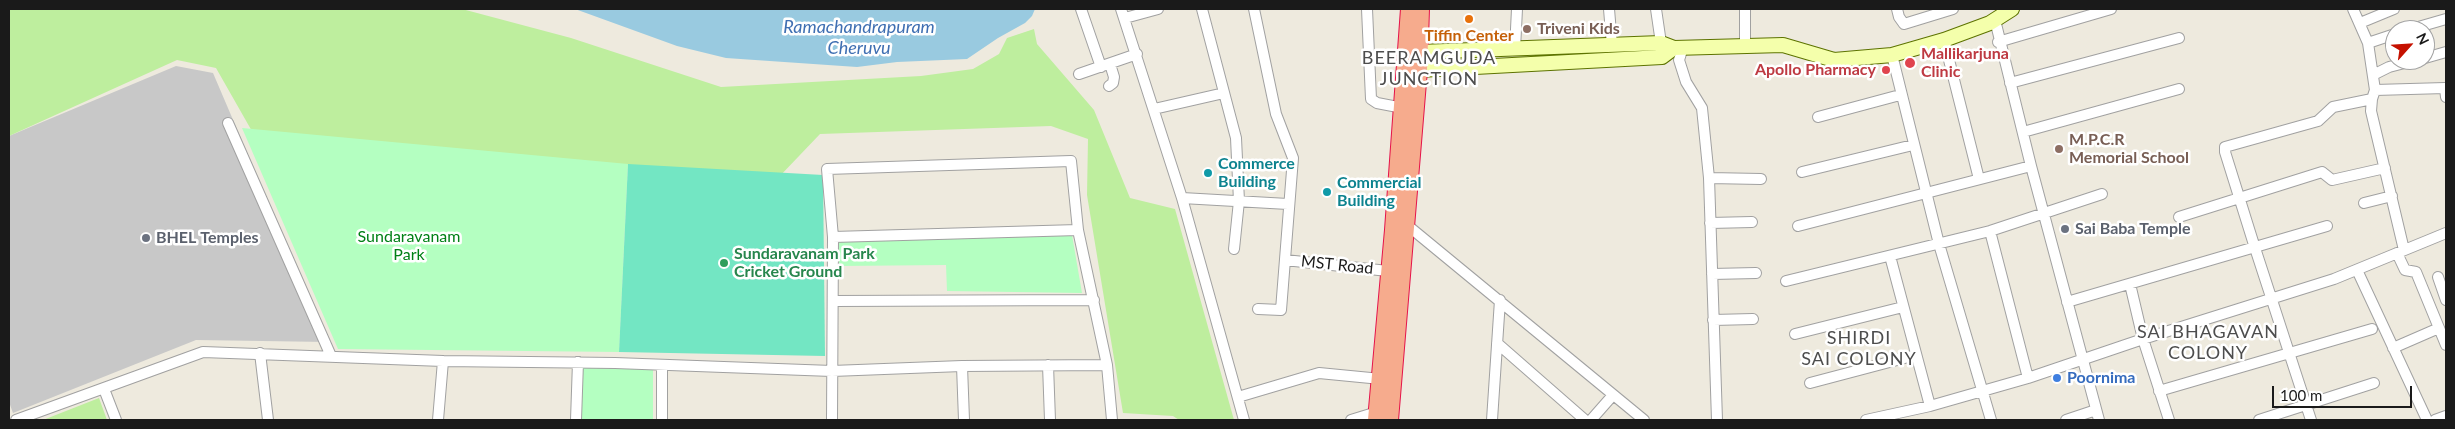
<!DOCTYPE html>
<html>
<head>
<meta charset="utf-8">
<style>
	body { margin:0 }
	#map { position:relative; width:2455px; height:429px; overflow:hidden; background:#eeeade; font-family:Lato,sans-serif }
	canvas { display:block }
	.frame { position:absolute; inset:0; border:10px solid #1a1a1a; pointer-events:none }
	.north { position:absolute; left:2385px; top:20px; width:50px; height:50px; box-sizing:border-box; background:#fff; border:1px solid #a3a3a3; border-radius:50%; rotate:64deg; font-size:14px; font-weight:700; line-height:20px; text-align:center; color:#1a1a1a }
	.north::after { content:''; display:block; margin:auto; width:18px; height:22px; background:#c51100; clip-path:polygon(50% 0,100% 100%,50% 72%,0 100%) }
	.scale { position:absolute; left:2272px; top:386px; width:140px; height:22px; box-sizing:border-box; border:2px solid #1a1a1a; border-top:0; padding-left:6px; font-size:15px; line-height:18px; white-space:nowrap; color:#1a1a1a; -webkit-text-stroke:4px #fff; paint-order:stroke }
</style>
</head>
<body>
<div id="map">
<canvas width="2455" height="429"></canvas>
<div class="frame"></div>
<div class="north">N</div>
<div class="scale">100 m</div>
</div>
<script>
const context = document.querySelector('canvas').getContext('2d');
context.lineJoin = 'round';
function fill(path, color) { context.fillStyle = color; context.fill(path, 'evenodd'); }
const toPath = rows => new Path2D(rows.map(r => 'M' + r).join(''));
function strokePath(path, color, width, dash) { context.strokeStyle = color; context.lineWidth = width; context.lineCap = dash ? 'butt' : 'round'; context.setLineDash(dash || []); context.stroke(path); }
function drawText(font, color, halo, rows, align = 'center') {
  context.font = font + ' Lato,sans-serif'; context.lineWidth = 5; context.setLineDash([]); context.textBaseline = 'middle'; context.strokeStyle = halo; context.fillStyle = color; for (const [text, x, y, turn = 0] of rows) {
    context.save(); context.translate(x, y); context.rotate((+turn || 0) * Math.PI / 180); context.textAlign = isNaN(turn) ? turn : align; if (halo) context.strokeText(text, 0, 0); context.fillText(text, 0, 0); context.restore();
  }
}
const religious = toPath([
	[176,66,213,73,328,342,196,340,13,413,9,402,9,136]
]);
const grass = toPath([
	[9,9,462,9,571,38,721,87,921,76,973,69,999,54,1007,38,1034,29,1037,44,1094,110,1130,198,1175,209,1234,420,1179,420,1173,416,1123,413,1087,195,1088,139,1051,126,820,134,778,178,253,133,216,68,177,60,9,136],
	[99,398,107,420,43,420]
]);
const park = toPath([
	[242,128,628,164,619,352,338,349],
	[1072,235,1082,293,947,291,946,265,839,266,839,241],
	[581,366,653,366,653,420,582,420]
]);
const pitch = toPath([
	[628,164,823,175,825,356,619,352]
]);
const water = toPath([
	[575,9,1035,9,1032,16,1025,23,998,38,967,59,897,62,857,67,726,58,677,46]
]);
const minor = toPath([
	[1081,9,1101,67],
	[1121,9,1182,198,1244,420],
	[1202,9,1236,138,1239,201,1234,249],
	[1254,9,1276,114,1293,158,1281,310,1258,309],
	[1367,9,1371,99,1377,103,1403,108],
	[1609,9,1612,45],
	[1656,9,1662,50],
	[1897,9,1899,17,1904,24,1953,9],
	[2353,9,2368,43,2375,90,2372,99,2371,111,2404,250],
	[1125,18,1158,9],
	[1995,20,2031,166,2099,420],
	[2360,23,2394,9],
	[2408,30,2446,19],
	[1944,40,1979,179],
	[1998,42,2111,9],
	[2368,43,2395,34],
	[1745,46,1745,9],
	[1683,47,1679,60,1686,82,1702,108,1709,178,1717,420],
	[1515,49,1517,9],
	[1892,55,1939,244,1991,420],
	[2425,58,2446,52],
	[1079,74,1137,54],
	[2373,75,2389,67,2416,60],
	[2010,83,2179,38],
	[1109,86,1113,83,1114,77,1110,64],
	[2375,90,2445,88,2446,97],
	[1154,109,1224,93],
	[1818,117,1900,95],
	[228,123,331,356],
	[2023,132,2179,89],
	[1802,172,1913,145],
	[1709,178,1761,179],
	[1182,198,1288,204],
	[2364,203,2392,196],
	[2179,217,2322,172,2332,180,2385,168],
	[1710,223,1752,222],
	[1407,225,1644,420],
	[1798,226,2031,166],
	[1990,231,2028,378],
	[833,237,1078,230],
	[2397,253,2405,270,2416,272,2446,345],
	[1890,256,1930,406],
	[1285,260,1388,271],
	[2357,270,2427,420],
	[1712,274,1756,273],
	[2438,277,2446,300],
	[1786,281,1990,231,2102,194],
	[2130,284,2143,339,2169,420],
	[833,301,1094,300],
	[2067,302,2327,226],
	[1713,320,1753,319],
	[1795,334,1903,307],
	[1497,343,1585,420],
	[2393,348,2439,328],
	[260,353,268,420],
	[662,365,662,420],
	[1048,365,1050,420],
	[962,366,964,420],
	[1810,383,1916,355],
	[104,389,116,420],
	[2159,391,2372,329],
	[1238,397,1319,373,1381,379],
	[16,420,203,352,443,361,615,363,832,371,962,366,1107,365],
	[438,420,443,361],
	[576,420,578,362],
	[832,420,833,237,827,169,1071,161,1078,230,1107,365,1112,420],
	[1351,420,1377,412],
	[1492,420,1500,300],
	[1591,420,1613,395],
	[1866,420,1930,406,2028,378,2143,339,2334,279,2446,233],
	[2066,420,2096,410],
	[2259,420,2374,383],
	[2311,420,2255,248,2225,152,2225,147,2318,121,2333,107,2372,99],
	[2435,420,2446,416]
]);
const secondary = toPath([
	[1420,52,1661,43,1674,48,1783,45,1834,60,1892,55,1944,40,1990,23,2012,9],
	[1419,70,1662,57,1674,48]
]);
const trunk = toPath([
	[1376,420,1393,230,1409,9],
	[1390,420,1419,70,1421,9]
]);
const markers = [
	[1469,19,5,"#e8710a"],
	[1527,29,5,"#8d6e63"],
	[1910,63,6,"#e0444e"],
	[1886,70,5,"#e0444e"],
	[2059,149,5,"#8d6e63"],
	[1208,173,5,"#0f9aa8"],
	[1327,192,5,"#0f9aa8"],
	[2065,229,5,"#6b7280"],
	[146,238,5,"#6b7280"],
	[724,263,5,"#2e9e5b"],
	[2057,378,5,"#3f7fe0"]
];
const educationNames = [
	["Triveni Kids",1537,29],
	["M.P.C.R",2069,140],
	["Memorial School",2069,158]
];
const foodNames = [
	["Tiffin Center",1469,36]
];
const healthNames = [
	["Mallikarjuna",1921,54],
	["Clinic",1921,72],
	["Apollo Pharmacy",1876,70,"right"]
];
const cultureNames = [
	["Commerce",1218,164],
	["Building",1218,182],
	["Commercial",1337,183],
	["Building",1337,201]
];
const worshipNames = [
	["Sai Baba Temple",2075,229],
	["BHEL Temples",156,238]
];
const parkNames = [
	["Sundaravanam",409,237],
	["Park",409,255]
];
const leisureNames = [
	["Sundaravanam Park",734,254],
	["Cricket Ground",734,272]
];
const streetNames = [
	["MST Road",1337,265,6]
];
const shopNames = [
	["Poornima",2067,378]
];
const waterNames = [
	["Ramachandrapuram",859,27],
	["Cheruvu",859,48]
];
const neighbourhoodNames = [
	["BEERAMGUDA",1429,58],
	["JUNCTION",1429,79],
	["SAI BHAGAVAN",2208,332],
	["COLONY",2208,353],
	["SHIRDI",1859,338],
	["SAI COLONY",1859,359]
];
fill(religious, '#c8c8c8');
fill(grass, '#beee9e');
fill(park, '#b4ffc1');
fill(pitch, '#73e6c3');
fill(water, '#99cae0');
strokePath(minor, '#a1a1a1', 12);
strokePath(secondary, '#5d7300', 16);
strokePath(trunk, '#e51249', 18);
strokePath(minor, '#fff', 10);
strokePath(secondary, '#f4ffab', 14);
strokePath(trunk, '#f6ab8d', 16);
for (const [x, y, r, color] of markers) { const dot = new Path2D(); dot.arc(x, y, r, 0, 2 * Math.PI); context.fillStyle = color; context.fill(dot); strokePath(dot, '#fff', 2); }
drawText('bold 16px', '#785e54', '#fff', educationNames, 'left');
drawText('bold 16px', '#c56008', '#fff', foodNames);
drawText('bold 16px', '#be3a42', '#fff', healthNames, 'left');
drawText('bold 16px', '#0d838f', '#fff', cultureNames, 'left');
drawText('bold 16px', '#5b616d', '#fff', worshipNames, 'left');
drawText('16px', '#018016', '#fff', parkNames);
drawText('bold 16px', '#27864d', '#fff', leisureNames, 'left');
drawText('16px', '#1a1a1a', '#fff', streetNames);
drawText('bold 16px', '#366cbe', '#fff', shopNames, 'left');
drawText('italic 18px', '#3f6fb2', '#fff', waterNames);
context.letterSpacing = '1px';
drawText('18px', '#4d4d4d', '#fff', neighbourhoodNames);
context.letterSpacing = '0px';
</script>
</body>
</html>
